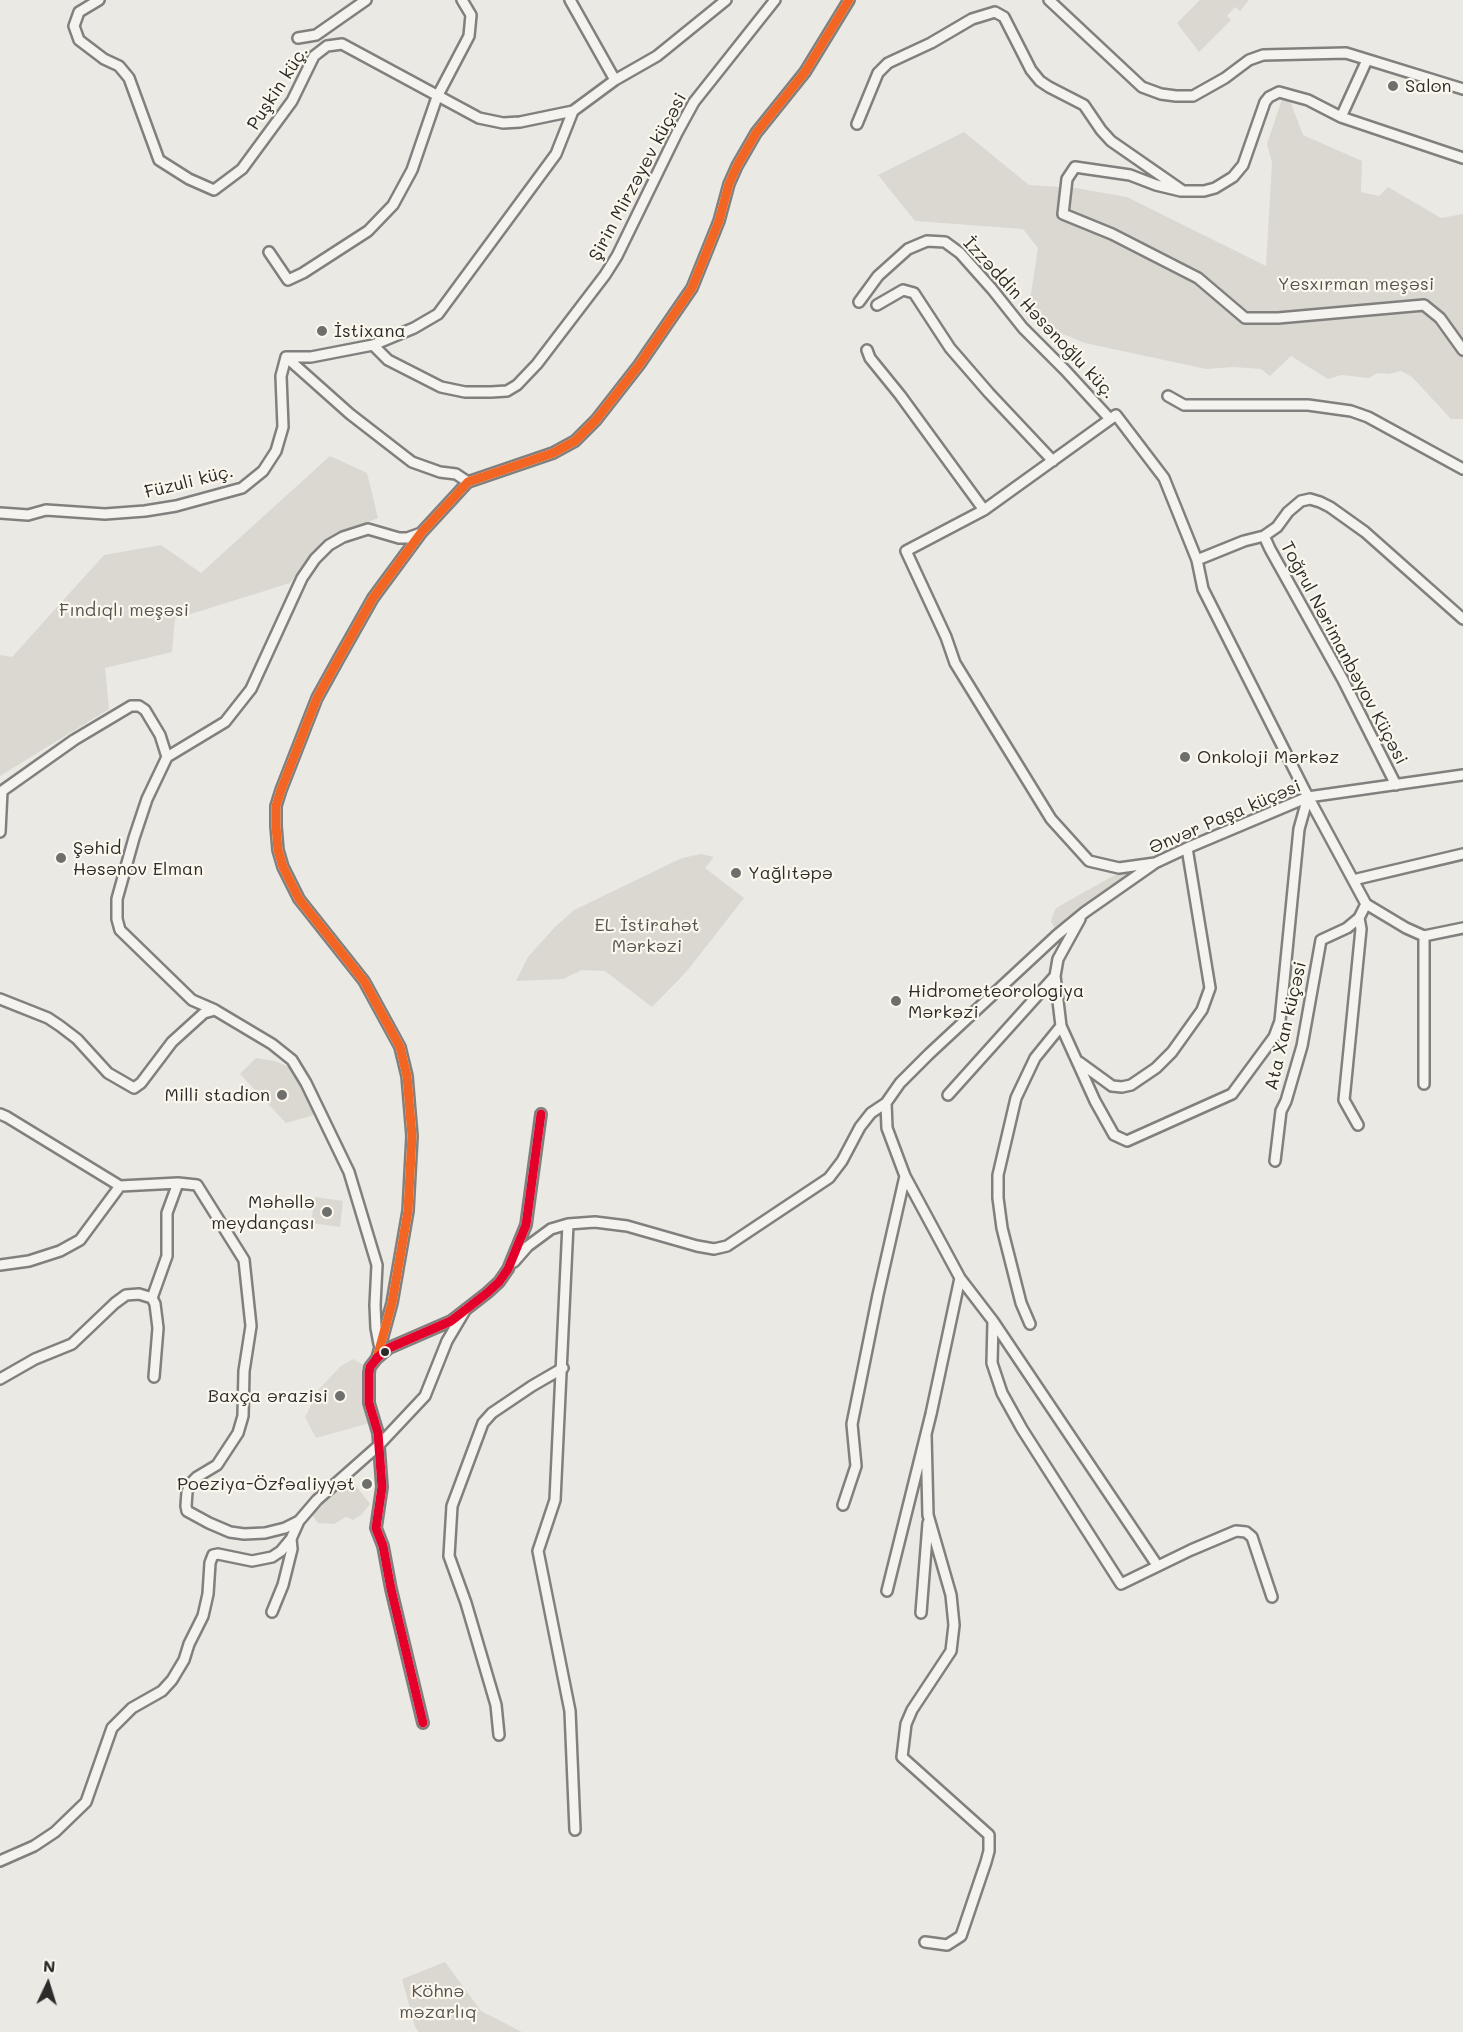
<!DOCTYPE html>
<html>
<head>
<meta charset="utf-8">
<style>
	body { margin:0 }
	#map { position:relative; width:1463px; height:2032px; overflow:hidden; background:#eae9e4; font-family:Mali,sans-serif }
	canvas { display:block }
	.north { position:absolute; left:18px; top:1954px; width:60px; height:60px; -webkit-text-stroke:4px #fbf7ec; paint-order:stroke; rotate:4deg; font-size:16px; font-weight:700; line-height:24px; text-align:center; color:#2b2b2b }
	.north::after { content:''; display:block; margin:auto; width:21px; height:27px; background:#2b2b2b; clip-path:polygon(50% 0,100% 100%,50% 72%,0 100%) }
</style>
</head>
<body>
<div id="map">
<canvas width="1463" height="2032"></canvas>
<div class="north">N</div>
</div>
<script>
const context = document.querySelector('canvas').getContext('2d');
context.lineJoin = 'round';
function fill(path, color) { context.fillStyle = color; context.fill(path, 'evenodd'); }
const toPath = rows => new Path2D(rows.map(r => 'M' + r).join(''));
function strokePath(path, color, width, dash) { context.strokeStyle = color; context.lineWidth = width; context.lineCap = dash ? 'butt' : 'round'; context.setLineDash(dash || []); context.stroke(path); }
function drawText(font, color, halo, rows, align = 'center') {
  context.font = font + ' Mali,sans-serif'; context.lineWidth = 4.5; context.setLineDash([]); context.textBaseline = 'middle'; context.strokeStyle = halo; context.fillStyle = color; for (const [text, x, y, turn = 0] of rows) {
    context.save(); context.translate(x, y); context.rotate((+turn || 0) * Math.PI / 180); context.textAlign = isNaN(turn) ? turn : align; if (halo) context.strokeText(text, 0, 0); context.fillText(text, 0, 0); context.restore();
  }
}
const built = toPath([
	[353,1359,367,1367,364,1381,365,1402,370,1423,316,1438,305,1417,319,1389,341,1366]
]);
const green = toPath([
	[1200,0,1249,0,1240,11,1235,7,1227,16,1231,20,1199,52,1177,23],
	[1283,96,1289,98,1303,135,1362,161,1361,192,1379,196,1388,187,1441,218,1463,214,1463,419,1451,419,1412,377,1401,371,1389,374,1377,373,1369,378,1341,375,1328,379,1291,356,1270,376,1261,369,1233,367,1206,369,1085,343,1027,319,1038,248,1023,229,915,221,878,175,964,132,1029,185,1076,188,1127,197,1266,266,1272,162,1267,144],
	[330,456,367,473,378,518,322,541,290,583,175,619,172,652,105,668,109,709,0,776,0,655,12,657,104,555,161,545,201,573],
	[701,854,714,857,705,868,744,898,687,971,652,1007,605,971,582,970,563,979,516,981,528,957,555,927,574,910,682,858],
	[1141,869,1099,895,1070,916,1057,931,1055,929,1051,922,1052,917,1056,908,1120,872],
	[256,1058,275,1061,294,1069,314,1115,286,1123,240,1074],
	[315,1197,343,1201,340,1227,311,1223],
	[350,1478,370,1504,362,1514,353,1520,346,1517,334,1524,318,1523,311,1514,321,1501,329,1498],
	[445,1962,481,2011,522,2032,419,2032,415,2027,402,1979]
]);
const minor = toPath([
	[99,0,79,12,74,26,79,40,104,59,119,66,129,78,159,160,189,179,214,190,242,169,292,101,314,56,327,46,342,44,479,118,503,123,520,122,573,111],
	[570,0,615,80],
	[1049,0,1142,87,1161,94,1176,96,1193,96,1225,78,1249,60,1263,55,1346,53,1463,89],
	[298,38,316,35,366,0],
	[1341,117,1367,60],
	[857,124,878,73,888,63,931,43,972,19,995,12,1004,17,1031,70,1040,81,1049,87,1084,105,1101,130,1111,141,1183,191,1204,191,1215,188,1233,177,1243,165,1265,102,1269,97,1279,92,1308,100,1341,117,1463,158],
	[1181,191,1156,185,1130,175,1075,167,1067,179,1063,214,1112,234,1198,278,1245,318,1278,318,1424,305,1440,318,1463,350],
	[269,252,288,280,303,273,368,231,393,205,412,170,437,97,469,36,471,15,462,0],
	[859,302,878,276,908,249,927,241,945,242,960,253,992,289,1023,328,1065,370,1110,419],
	[877,305,903,290,914,293,950,348,989,393,1053,461],
	[373,345,388,360,441,387,465,392,491,392,507,391,517,385,537,364,605,275,617,256,677,133,694,102,775,0],
	[867,350,870,358,900,395,984,510],
	[286,357,311,357,373,345,414,328,438,314,556,154,573,111,615,80,657,56,726,0],
	[286,357,350,414,412,462,440,472,456,474,468,482],
	[1168,396,1184,405,1308,405,1351,411,1368,417,1463,469],
	[0,513,28,515,46,510,105,514,145,511,176,506,242,488,263,471,276,451,283,427,281,376,286,357],
	[1264,536,1277,527,1288,512,1301,501,1310,499,1320,502,1330,507,1365,532,1463,619],
	[1197,560,1244,541,1264,536,1270,549,1343,680,1396,785],
	[167,757,147,799,134,838,117,899,117,919,120,930,192,1000,215,1010,272,1044,292,1060,306,1083,349,1172,377,1265,375,1305,376,1328,379,1344],
	[167,757,225,722,251,689,302,578,315,559,329,545,343,537,368,529,399,538,407,538,421,533],
	[0,832,2,791,74,740,131,706,139,706,145,710,160,735,167,757],
	[1155,863,1119,868,1089,861,1051,819,955,663,946,637,906,551,984,510,1116,415,1164,478,1197,560,1203,589,1305,791,1366,904,1406,928,1424,936,1463,928],
	[1353,880,1463,854],
	[1080,919,1058,959,1055,976,1061,1026,1095,1101,1114,1135,1127,1141,1232,1094,1274,1037,1280,1021,1299,829,1308,797],
	[1424,936,1424,1084],
	[0,999,48,1018,60,1026,77,1039,108,1073,134,1088,141,1083,172,1042,204,1013,215,1010],
	[1079,1062,1112,1086,1122,1087,1131,1085,1156,1068,1172,1052,1202,1010,1210,988,1187,848],
	[948,1095,1055,976],
	[0,1114,7,1117,120,1186,178,1183,197,1185,244,1260,251,1326,244,1371,243,1416,238,1433,217,1465,197,1477,191,1483,187,1492,186,1506,187,1511,209,1523,230,1532,244,1534,265,1533,285,1528,299,1521],
	[1358,1125,1344,1100,1361,929,1359,918,1366,904],
	[1275,1161,1281,1111,1286,1101,1302,1046,1321,940,1347,928,1359,918],
	[568,1224,555,1500,538,1551,570,1711,575,1830],
	[514,1262,528,1246,551,1229,568,1224,595,1222,627,1226,697,1246,714,1249,727,1246,829,1178,842,1161,860,1127,871,1113,886,1103],
	[0,1265,29,1261,60,1251,80,1240,120,1186],
	[152,1298,167,1256,167,1213,178,1183],
	[993,1321,992,1363,1002,1393,1022,1429,1121,1584,1191,1550,1236,1531,1246,1532,1252,1537,1272,1597],
	[1030,1324,1021,1303,1002,1228,998,1198,998,1175,1016,1098,1035,1058,1061,1026],
	[377,1358,392,1303,408,1211,412,1136,407,1076,400,1047,364,981,299,899,283,867,278,850,276,826,276,806,281,790,317,698,338,660,373,598,421,533,468,482,553,453,575,441,596,420,639,365,692,288,719,221,729,184,737,166,756,133,805,72,849,0],
	[0,1379,35,1359,72,1344,115,1303,126,1295,139,1294,152,1298,155,1304,158,1328,154,1377],
	[843,1505,856,1466,852,1424,878,1295,905,1176],
	[1157,1565,993,1321,960,1278,905,1176,887,1128,886,1103,900,1083,929,1054,1057,935,1085,912,1155,863,1187,848,1308,797,1463,775],
	[887,1591,931,1414,960,1278],
	[272,1612,283,1585,292,1549,291,1539],
	[921,1613,928,1523],
	[423,1723,391,1589,383,1546,376,1528,382,1487,378,1433,369,1403,369,1373,370,1367,377,1358,389,1348,451,1321,487,1293,499,1282,508,1269,526,1225,541,1114],
	[499,1735,496,1705,466,1603,449,1556,452,1506,483,1423,492,1413,532,1386,563,1368],
	[0,1861,34,1846,55,1832,86,1802,112,1728,132,1708,162,1691,172,1680,184,1660,189,1644,203,1616,208,1594,210,1563,213,1555,218,1554,252,1561,272,1557,281,1551,291,1539,299,1521,317,1500,378,1446,425,1396,447,1341,466,1309],
	[925,1942,947,1945,961,1936,986,1862,989,1851,989,1835,902,1757,906,1724,912,1710,951,1651,954,1625,951,1595,928,1515,926,1435]
]);
const bus1 = toPath([
	[377,1358,392,1303,408,1211,412,1136,407,1076,400,1047,364,981,299,899,283,867,278,850,276,826,276,806,281,790,317,698,338,660,373,598,421,533,468,482,553,453,575,441,596,420,639,365,692,288,719,221,729,184,737,166,756,133,805,72,849,0]
]);
const bus2 = toPath([
	[423,1723,391,1589,383,1546,376,1528,382,1487,378,1433,369,1403,369,1373,370,1367,377,1358,389,1348,451,1321,487,1293,499,1282,508,1269,526,1225,541,1114]
]);
const markers = [
	[1393,86,6,"#6e6e6c"],
	[322,331,6,"#6e6e6c"],
	[1185,757,6,"#6e6e6c"],
	[61,858,6,"#6e6e6c"],
	[736,873,6,"#6e6e6c"],
	[896,1001,6,"#6e6e6c"],
	[282,1095,6,"#6e6e6c"],
	[327,1212,6,"#6e6e6c"],
	[385,1352,5,"#2b2b2b"],
	[340,1396,6,"#6e6e6c"],
	[367,1484,6,"#6e6e6c"]
];
const poiNames = [
	["Salon",1405,86],
	["İstixana",334,331],
	["Onkoloji Mərkəz",1197,757],
	["Şəhid",73,848],
	["Həsənov Elman",73,869],
	["Yağlıtəpə",748,873],
	["Hidrometeorologiya",908,991],
	["Mərkəzi",908,1012],
	["Milli stadion",270,1095,"right"],
	["Məhəllə",315,1202,"right"],
	["meydançası",315,1223,"right"],
	["Baxça ərazisi",328,1396,"right"],
	["Poeziya-Özfəaliyyət",355,1484,"right"]
];
const streetNames = [
	["Puşkin küç.",278,88,-57],
	["Şirin Mirzəyev küçəsi",638,177,-62],
	["İzzəddin Həsənoğlu küç.",1039,318,47],
	["Füzuli küç.",189,482,-14],
	["Toğrul Nərimanbəyov Küçəsi",1344,653,62],
	["Ənvər Paşa küçəsi",1225,817,-23],
	["Ata Xan küçəsi",1286,1026,-77]
];
const parkNames = [
	["Yesxırman meşəsi",1356,284],
	["Fındıqlı meşəsi",124,610],
	["EL İstirahət",647,925],
	["Mərkəzi",647,946],
	["Köhnə",438,1991],
	["məzarlıq",438,2012]
];
fill(built, '#dcdad3');
fill(green, '#dbd8d1');
strokePath(minor, '#81807e', 14);
strokePath(minor, '#f4f3ef', 9);
strokePath(bus1, '#f26522', 9);
strokePath(bus2, '#e4002b', 9);
for (const [x, y, r, color] of markers) { const dot = new Path2D(); dot.arc(x, y, r, 0, 2 * Math.PI); context.fillStyle = color; context.fill(dot); strokePath(dot, '#fbf7ec', 2); }
drawText('18px', '#2b2b2b', '#fbf7ec', poiNames, 'left');
drawText('18px', '#2b2b2b', '#fbf7ec', streetNames);
drawText('18px', '#545351', '#fbf7ec', parkNames);
</script>
</body>
</html>
